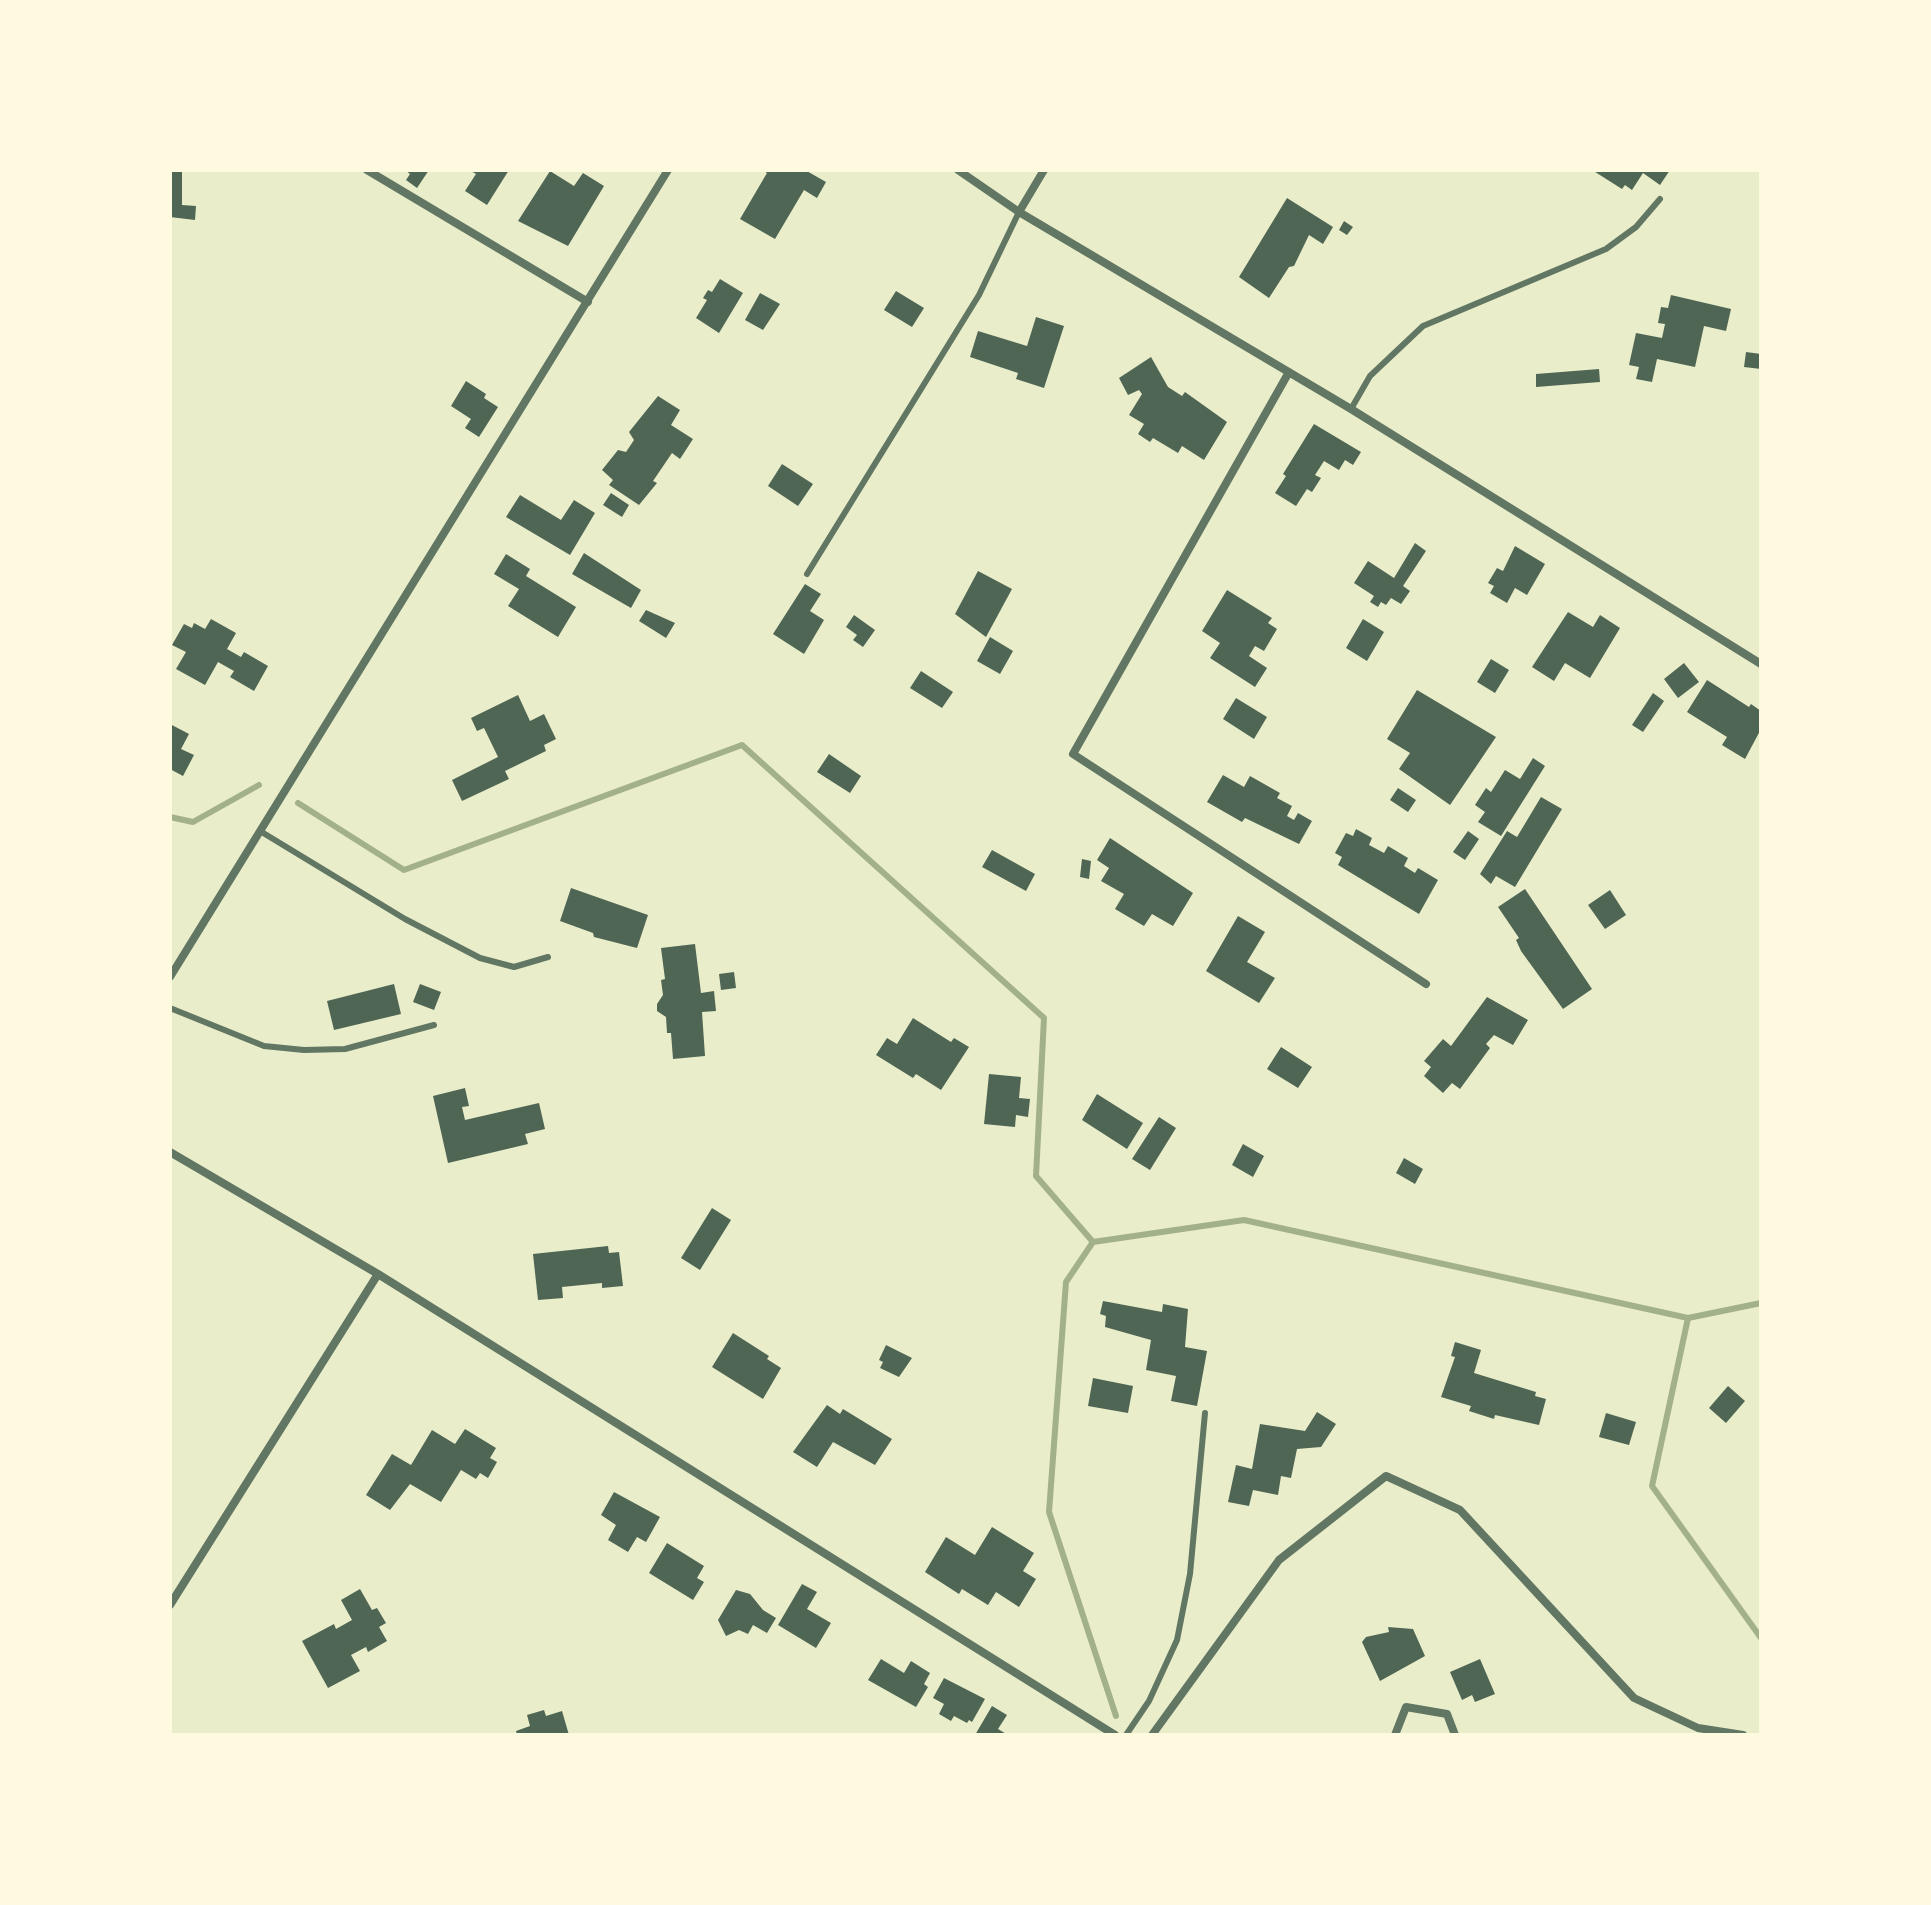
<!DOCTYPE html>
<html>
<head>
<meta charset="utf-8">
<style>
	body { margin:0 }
	#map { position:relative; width:1931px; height:1905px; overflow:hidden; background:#e9edc9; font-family:Rubik,sans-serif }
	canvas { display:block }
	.frame { position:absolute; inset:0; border:172px solid #fefae0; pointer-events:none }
</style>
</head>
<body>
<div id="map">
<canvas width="1931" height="1905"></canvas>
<div class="frame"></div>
</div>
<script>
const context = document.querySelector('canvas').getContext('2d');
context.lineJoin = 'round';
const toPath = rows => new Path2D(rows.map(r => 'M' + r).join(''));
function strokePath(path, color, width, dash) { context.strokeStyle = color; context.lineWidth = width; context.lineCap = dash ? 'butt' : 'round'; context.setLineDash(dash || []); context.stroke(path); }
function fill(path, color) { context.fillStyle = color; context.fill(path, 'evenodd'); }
const stream = toPath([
	[298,803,404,870,742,745,1044,1018,1036,1176,1093,1242,1244,1220,1688,1318,1761,1303],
	[170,817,193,822,259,785],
	[1093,1242,1066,1282,1049,1512,1116,1716],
	[1688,1318,1652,1486,1761,1638]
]);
const building = toPath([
	[170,170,182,170,182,205,196,206,195,220,170,217],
	[405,170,429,170,417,188,406,180,410,174],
	[469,170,509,170,487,205,465,191,476,174],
	[762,170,805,170,826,182,817,198,804,190,775,239,740,219,767,173],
	[1592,170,1670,170,1660,185,1643,173,1632,190,1625,185,1622,189],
	[550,171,574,186,583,173,604,186,568,246,518,221],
	[1287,198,1333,227,1323,244,1309,235,1294,266,1289,267,1269,298,1239,277],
	[1344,221,1353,227,1347,235,1339,230],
	[720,279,743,293,719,333,696,318,707,300,703,298,708,290,712,292],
	[896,291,924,308,912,327,884,310],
	[760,293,780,304,763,330,745,320],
	[1671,295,1731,309,1726,331,1704,326,1695,367,1657,359,1652,382,1636,379,1639,367,1629,365,1636,333,1662,338,1665,324,1658,323,1661,307,1668,308],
	[1036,317,1064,326,1044,388,1016,379,1018,373,970,357,978,331,1027,346],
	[1746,352,1761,354,1761,369,1744,367],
	[1151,357,1168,387,1182,396,1185,392,1227,422,1204,460,1182,446,1178,453,1153,438,1150,442,1138,434,1144,424,1129,415,1142,394,1139,390,1128,395,1119,378],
	[1599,369,1600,382,1536,387,1536,374],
	[466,381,486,394,484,398,498,407,479,437,465,428,471,419,451,406],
	[658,396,680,410,671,425,693,439,680,459,672,453,653,481,657,483,639,505,609,485,613,480,602,470,618,450,626,452,634,440,629,432],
	[1314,424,1361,452,1353,465,1345,460,1339,470,1324,461,1315,475,1321,478,1312,492,1307,489,1296,506,1275,493,1286,476,1283,474],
	[782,464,813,484,798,506,768,486],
	[611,493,629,505,622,517,603,505],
	[520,495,561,520,574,500,595,513,570,555,506,517],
	[1415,543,1426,551,1403,586,1410,591,1401,604,1391,598,1386,605,1381,602,1378,607,1370,602,1374,596,1354,583,1368,561,1394,578],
	[1515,546,1545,564,1527,595,1515,588,1507,603,1490,593,1494,586,1488,583,1497,568,1503,571],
	[584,553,641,590,631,608,572,574],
	[506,554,530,569,526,576,576,607,558,637,508,606,519,589,494,574],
	[978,571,1012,589,986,637,955,614],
	[805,584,821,594,810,611,824,620,804,654,773,634],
	[1227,590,1272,618,1268,623,1277,629,1264,651,1255,646,1249,656,1267,668,1255,687,1210,658,1220,643,1202,631],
	[646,610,675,623,666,638,639,621],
	[1568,612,1593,627,1600,615,1620,628,1590,678,1565,663,1554,681,1532,667],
	[854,615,875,630,863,647,853,640,857,635,846,627],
	[211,619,236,633,227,649,241,657,244,652,268,666,254,691,230,677,234,671,218,662,205,685,176,669,186,652,172,645,184,624,192,628,194,623,205,629],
	[1363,619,1384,632,1367,661,1346,648],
	[990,637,1013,651,1000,674,977,661],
	[1491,659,1509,670,1495,693,1477,682],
	[1684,663,1699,682,1678,698,1664,679],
	[921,671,953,692,942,708,910,688],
	[1707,680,1749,707,1751,704,1761,711,1761,729,1745,759,1722,745,1727,737,1687,712],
	[1417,690,1496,737,1450,805,1399,769,1410,753,1387,739],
	[1653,693,1664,701,1643,732,1632,725],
	[518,695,530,721,544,714,556,739,544,745,546,751,505,771,509,779,462,801,452,780,498,757,484,728,477,731,471,718],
	[1236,698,1267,717,1254,739,1223,719],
	[170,724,189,734,181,749,194,755,183,776,170,769],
	[829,754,861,776,850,793,817,772],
	[1533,758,1545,766,1501,836,1478,822,1485,812,1475,805,1486,788,1491,792,1505,770,1520,779],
	[1223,775,1244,787,1250,776,1280,793,1277,798,1292,806,1287,816,1294,820,1298,813,1312,821,1299,844,1245,818,1242,822,1207,802],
	[1398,788,1416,800,1408,812,1390,800],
	[1541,797,1562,809,1515,887,1496,876,1491,884,1480,874,1507,831,1517,837],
	[1356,829,1372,838,1369,845,1384,853,1388,846,1408,858,1404,866,1415,873,1418,868,1438,880,1419,914,1338,865,1342,857,1335,853,1346,833,1353,836],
	[1468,831,1479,839,1465,860,1453,852],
	[1110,838,1193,893,1173,926,1152,914,1144,926,1115,909,1124,894,1101,881,1109,868,1097,860],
	[992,850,1035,874,1026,891,982,867],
	[1082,859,1091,861,1089,879,1080,877],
	[571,888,648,915,637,948,594,937,593,933,560,921],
	[1525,889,1592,989,1563,1009,1521,951,1516,940,1519,938,1498,907],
	[1610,890,1626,915,1605,929,1588,905],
	[1238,916,1265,932,1247,962,1275,978,1259,1003,1206,971],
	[695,944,701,993,714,991,716,1011,702,1012,705,1056,673,1059,671,1033,667,1033,666,1017,657,1011,657,1004,663,995,661,980,665,979,661,948],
	[734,972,736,988,721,990,719,974],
	[394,984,401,1014,334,1030,327,1001],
	[420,984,441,992,434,1010,413,1002],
	[1487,997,1528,1020,1513,1045,1494,1035,1486,1044,1490,1048,1460,1089,1452,1083,1443,1093,1424,1076,1431,1067,1424,1061,1443,1039,1451,1046],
	[913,1018,951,1042,954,1038,969,1047,941,1090,916,1074,913,1078,876,1055,887,1038,897,1044],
	[1281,1047,1312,1067,1298,1088,1267,1069],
	[989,1074,1021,1077,1019,1098,1030,1099,1028,1117,1016,1115,1015,1127,984,1124],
	[465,1088,469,1106,462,1107,465,1120,539,1103,545,1129,525,1134,528,1144,448,1163,433,1096],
	[1097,1094,1143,1123,1127,1149,1082,1120],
	[1159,1117,1176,1128,1150,1170,1132,1159],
	[1243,1144,1264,1156,1253,1177,1232,1165],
	[1404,1158,1423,1169,1415,1184,1396,1173],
	[712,1208,731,1220,700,1270,681,1258],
	[608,1246,609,1253,619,1252,623,1286,602,1288,602,1283,562,1287,563,1298,538,1300,533,1254],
	[1103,1301,1162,1312,1163,1304,1188,1309,1185,1347,1207,1351,1197,1406,1171,1401,1176,1376,1146,1370,1151,1340,1105,1327,1106,1316,1100,1314],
	[733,1333,769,1356,767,1359,781,1368,763,1399,712,1367],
	[1455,1342,1481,1350,1474,1373,1536,1392,1535,1396,1546,1399,1539,1425,1495,1415,1494,1419,1469,1411,1471,1406,1441,1397,1455,1357,1451,1356],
	[886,1345,912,1358,899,1377,880,1368,883,1362,879,1360],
	[1093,1378,1133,1386,1128,1413,1088,1406],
	[1728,1386,1745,1401,1726,1423,1709,1408],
	[827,1405,840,1414,843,1409,892,1439,875,1465,833,1442,817,1467,793,1452],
	[1317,1412,1336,1424,1321,1447,1297,1449,1291,1478,1281,1476,1278,1495,1253,1490,1249,1506,1228,1502,1236,1465,1252,1469,1260,1424,1305,1431],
	[1606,1413,1636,1422,1629,1445,1599,1437],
	[465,1429,496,1448,490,1458,497,1462,488,1478,480,1473,476,1479,461,1470,441,1502,410,1484,390,1510,366,1495,392,1454,411,1465,432,1430,455,1444],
	[614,1492,660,1517,646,1542,637,1537,628,1552,608,1540,616,1525,601,1515],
	[992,1527,1034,1553,1023,1571,1036,1579,1019,1607,996,1592,988,1605,962,1589,959,1594,925,1572,946,1537,975,1555],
	[667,1543,704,1566,697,1578,704,1582,693,1600,649,1573],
	[802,1584,817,1592,807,1609,831,1623,816,1648,778,1625],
	[360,1589,372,1610,377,1608,386,1623,379,1627,387,1641,368,1652,366,1647,351,1655,360,1671,328,1688,302,1641,334,1624,336,1629,352,1620,341,1600],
	[736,1590,750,1594,763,1610,776,1618,767,1633,753,1625,748,1634,739,1630,726,1636,718,1620],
	[1388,1627,1413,1629,1425,1656,1380,1681,1362,1642,1366,1637,1389,1632],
	[881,1659,904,1673,911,1661,930,1673,924,1684,928,1687,916,1707,868,1680],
	[1480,1659,1495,1694,1475,1702,1472,1695,1462,1700,1450,1672],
	[944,1678,985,1699,972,1722,969,1720,967,1723,954,1716,951,1721,939,1714,944,1704,933,1698],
	[992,1706,1007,1715,998,1729,1008,1735,975,1735],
	[544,1710,546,1716,562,1711,569,1735,517,1735,516,1731,530,1726,527,1715]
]);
const service = toPath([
	[1351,409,1370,376,1423,326,1606,249,1636,227,1660,199],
	[807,574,979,295,1019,212],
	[260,831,405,919,480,958,514,967,548,957],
	[170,1008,264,1046,304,1050,345,1049,434,1025],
	[1126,1735,1149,1701,1177,1640,1190,1574,1205,1413]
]);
const minor = toPath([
	[367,170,588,302],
	[958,170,1019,212,1351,409,1761,664],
	[1019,212,1044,170],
	[1289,372,1073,754,1426,984],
	[170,977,668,170],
	[170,1152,378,1274,1115,1735],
	[170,1605,378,1274],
	[1152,1735,1279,1560,1386,1476,1460,1510,1634,1698,1698,1728,1743,1735],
	[1395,1735,1406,1707,1447,1714,1455,1735]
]);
strokePath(stream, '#a3b18a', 6);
fill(building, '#4f6655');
strokePath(service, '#617663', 6);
strokePath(minor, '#617663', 8);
</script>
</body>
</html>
